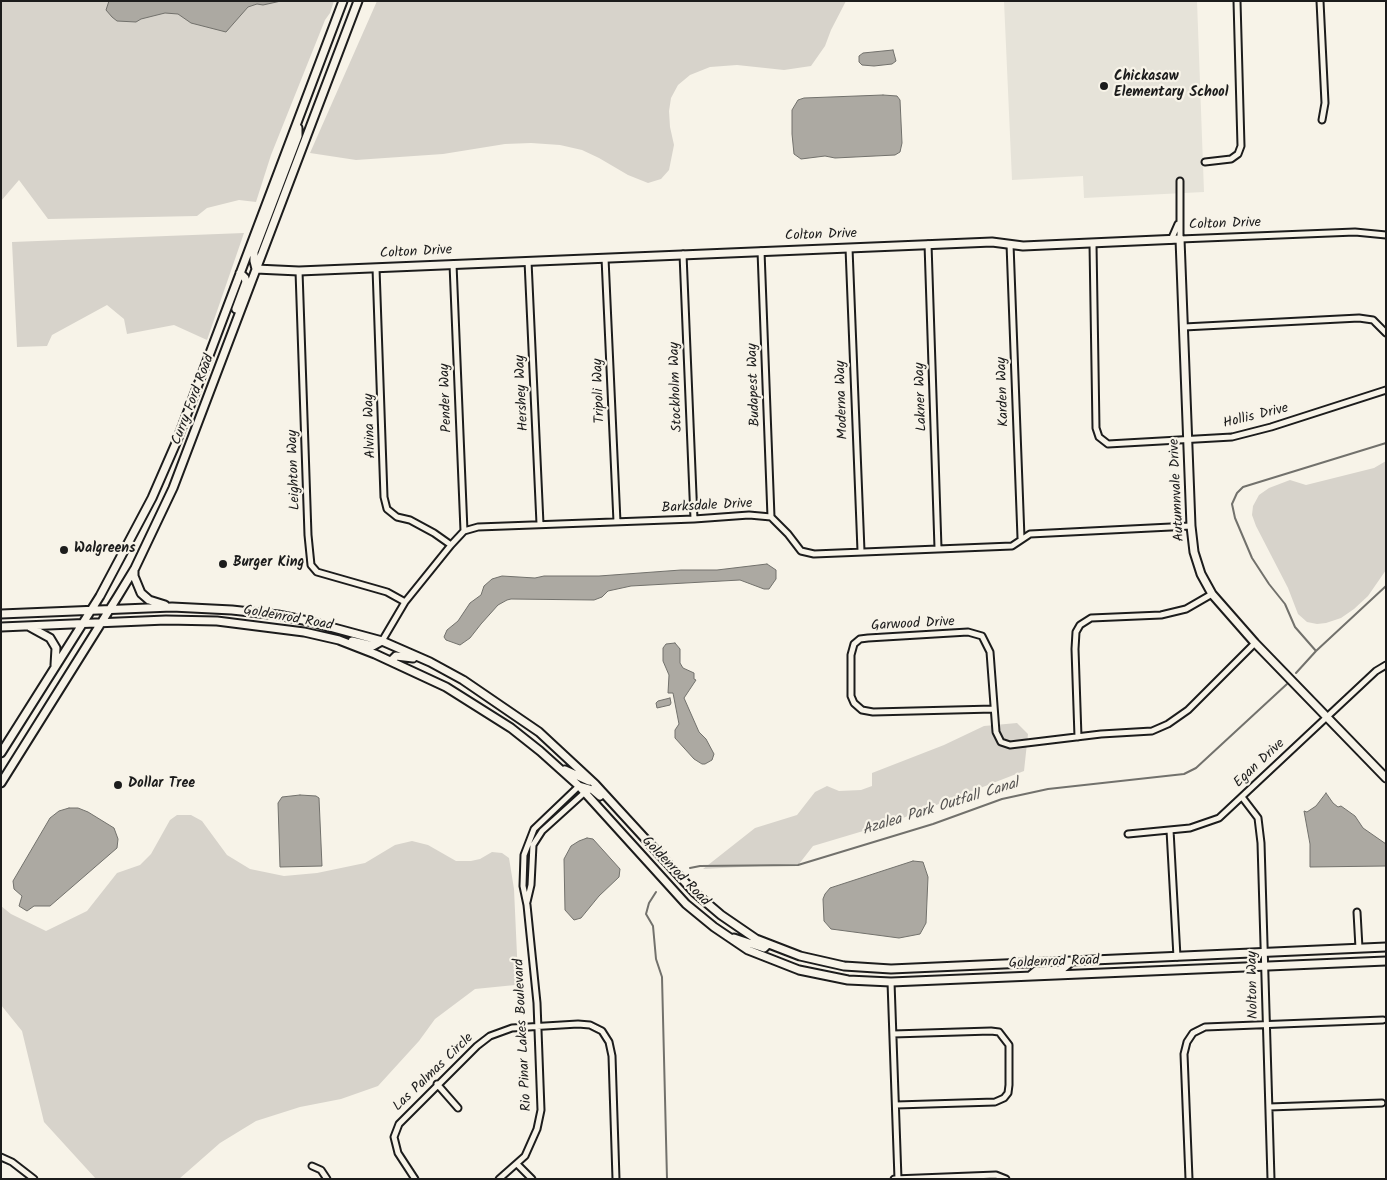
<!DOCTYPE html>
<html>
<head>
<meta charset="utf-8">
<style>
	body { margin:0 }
	#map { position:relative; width:1387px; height:1180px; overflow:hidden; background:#f7f3e8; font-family:Kalam,sans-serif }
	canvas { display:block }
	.frame { position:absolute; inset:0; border:2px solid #1c1c1c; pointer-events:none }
</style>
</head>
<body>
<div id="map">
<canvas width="1387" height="1180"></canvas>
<div class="frame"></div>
</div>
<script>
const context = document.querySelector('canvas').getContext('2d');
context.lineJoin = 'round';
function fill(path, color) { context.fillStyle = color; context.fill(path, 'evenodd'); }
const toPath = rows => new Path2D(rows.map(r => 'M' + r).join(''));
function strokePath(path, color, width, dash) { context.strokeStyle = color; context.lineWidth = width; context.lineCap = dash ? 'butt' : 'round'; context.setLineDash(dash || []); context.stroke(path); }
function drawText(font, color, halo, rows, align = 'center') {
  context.font = font + ' Kalam,sans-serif'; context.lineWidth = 4.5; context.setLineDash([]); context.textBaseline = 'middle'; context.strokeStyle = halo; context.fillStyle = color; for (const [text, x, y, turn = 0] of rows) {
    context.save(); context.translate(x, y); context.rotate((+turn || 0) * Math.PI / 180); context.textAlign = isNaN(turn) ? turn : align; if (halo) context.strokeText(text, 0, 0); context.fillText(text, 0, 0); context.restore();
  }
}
const built = toPath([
	[1004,1,1197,1,1204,192,1084,198,1083,176,1012,180]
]);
const green = toPath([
	[1,1,334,1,330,13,325,20,271,155,256,202,239,200,207,208,197,216,48,219,19,180,1,201],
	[377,1,846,1,831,30,825,46,811,66,784,70,737,65,710,67,690,75,678,85,671,98,669,111,670,127,674,145,669,170,661,179,648,183,628,175,599,158,582,150,560,145,531,143,505,144,443,154,356,160,310,153],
	[244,233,207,340,174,325,127,334,124,319,107,305,52,335,47,346,17,347,12,242],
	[1386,461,1386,570,1368,596,1354,609,1341,618,1326,623,1317,624,1307,622,1298,614,1288,588,1256,526,1252,515,1253,506,1259,495,1269,488,1290,480,1306,485,1374,468],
	[1017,723,1028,734,1024,771,890,823,813,846,799,864,703,869,755,828,797,815,815,792,827,786,839,791,861,790,872,786,872,773,944,745,984,726],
	[177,815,191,815,202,821,227,855,250,869,284,876,317,873,365,863,395,845,412,841,428,845,456,861,471,861,480,859,492,852,502,853,509,858,514,889,518,977,515,985,475,989,435,1019,419,1041,378,1086,341,1099,300,1107,256,1121,220,1143,179,1179,96,1179,44,1122,22,1031,1,1005,1,906,11,914,46,931,87,911,117,873,140,865,151,854,170,820]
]);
const water = toPath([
	[109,1,281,1,263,5,257,4,248,7,226,32,191,23,178,14,165,13,141,19,136,22,117,21,112,17,106,10,109,1],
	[893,50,896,61,892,64,874,66,862,65,859,62,859,56,863,53,893,50],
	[883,95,897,96,900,100,902,143,900,152,895,155,835,158,825,156,801,159,794,154,792,134,792,110,798,100,804,98,883,95],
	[767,564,776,570,776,579,769,589,764,589,740,580,631,586,608,591,602,597,594,600,511,599,507,600,498,605,481,624,470,638,460,645,446,640,444,637,447,630,458,621,470,603,481,595,484,586,492,579,502,576,535,578,544,576,599,576,681,570,717,570,767,564],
	[675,643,680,649,680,663,683,668,694,673,694,679,696,680,684,698,699,732,706,739,714,754,712,760,705,764,702,764,694,759,675,738,675,730,679,724,673,693,668,693,669,675,663,661,663,648,666,644,675,643],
	[670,698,671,703,670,705,657,708,656,703,658,701,670,698],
	[1326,793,1333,803,1338,807,1341,806,1355,816,1363,828,1386,844,1386,866,1310,867,1310,844,1304,811,1307,812,1316,806,1326,793],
	[300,795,316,796,319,798,322,866,280,867,278,803,282,797,300,795],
	[69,808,78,808,88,812,114,828,118,839,117,848,50,906,34,906,27,911,19,906,22,896,14,889,13,881,50,818,59,811,69,808],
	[587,838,593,839,620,869,619,877,599,896,581,918,574,920,565,910,564,859,571,846,579,841,587,838],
	[913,861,923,862,928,877,926,923,920,934,899,938,831,929,824,921,823,899,825,894,830,888,913,861]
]);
const stream = toPath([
	[1316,651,1295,627,1285,604,1269,584,1252,558,1235,518,1232,504,1237,493,1243,487,1386,443],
	[1296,673,1316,651,1386,586],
	[690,868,700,866,798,865,933,824,1002,799,1048,789,1184,774,1196,768,1287,684],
	[656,892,649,903,646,914,653,926,656,959,662,977,667,1179]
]);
const street = toPath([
	[1320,1,1325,103,1322,120],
	[1205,162,1231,159,1238,154,1241,146,1237,1],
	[1180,181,1180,239,1355,232,1386,235],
	[1171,240,1178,224],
	[928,244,938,548],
	[1010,244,1021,538],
	[1093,244,1096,428,1099,437,1108,444,1232,437,1271,427,1386,390],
	[849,248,861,551],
	[761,251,771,517],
	[683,254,694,519],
	[605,258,617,522],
	[528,261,540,524],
	[453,264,464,531],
	[376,268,384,497,387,509,397,517,410,520,434,533,451,545],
	[299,271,308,535,311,565,317,572,387,592,405,602],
	[1184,327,1359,318,1373,320,1386,333],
	[382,641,405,602,451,545,464,531,478,527,694,519,749,515,771,517,788,534,801,551,814,554,1012,546,1030,534,1191,526],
	[994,709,873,712,862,710,854,703,851,696,851,655,854,644,860,639,868,638,968,632,982,636,990,652,996,732,1001,742,1010,745,1101,734,1152,731,1168,724,1188,710,1255,643],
	[1078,737,1075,649,1076,632,1080,625,1091,618,1161,615,1186,609,1212,594],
	[1242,797,1258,818,1261,843,1271,1179],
	[1170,830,1177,957],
	[1128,834,1190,828,1219,818,1376,671,1386,665],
	[527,902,531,885,533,845,542,831,584,793],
	[1357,912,1359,948],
	[891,982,898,1179],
	[893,1034,991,1031,999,1032,1009,1045,1009,1085,1008,1093,1004,1098,995,1102,896,1105],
	[437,1084,458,1108],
	[1269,1107,1382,1103],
	[1,1157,12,1162,34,1179],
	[517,1164,532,1179],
	[312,1166,321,1170,327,1179],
	[415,1179,398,1153,394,1137,399,1124,477,1046,490,1036,512,1028,578,1024,590,1025,602,1031,609,1042,612,1056,616,1179],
	[499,1179,525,1156,537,1129,541,1110,537,1003,527,905,523,886,524,855,534,829,579,786],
	[894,1179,996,1175,1006,1179],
	[1189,1179,1184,1054,1187,1042,1193,1033,1205,1027,1383,1020]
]);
const secondary = toPath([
	[256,269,299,271,992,242,1023,246,1180,239,1191,526,1194,552,1201,574,1212,594,1255,643,1386,778],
	[256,269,254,261,254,252,298,136,298,128],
	[236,309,246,282,245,278,240,273],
	[134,571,134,576,141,593,149,600,165,605],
	[1,614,172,607,232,610,278,615,308,621,382,641,430,662,463,680,539,732,595,784,694,892,721,915,756,939,800,956,844,966,891,969,1386,947],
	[1,627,166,620,217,621,304,632,339,640,375,654,446,687,511,728,540,751,579,786,686,904,714,927,748,950,799,970,848,980,891,982,1386,961],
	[30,627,50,638,56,648,55,665],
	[352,641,373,646,382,641],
	[391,661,396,656,413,658],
	[1,753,100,596,152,498,176,443,343,1],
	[565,770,589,781],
	[1,783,118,596,135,568,173,488,358,1],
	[579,786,593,790,600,796],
	[734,938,764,948,768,944],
	[1030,976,1036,971,1061,970,1072,961]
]);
const markers = [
	[1104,86,5,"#1c1c1c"],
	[64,550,5,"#1c1c1c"],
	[223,564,5,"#1c1c1c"],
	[118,785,5,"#1c1c1c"]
];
const poiNames = [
	["Chickasaw",1114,78],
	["Elementary School",1114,94],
	["Walgreens",74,550],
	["Burger King",233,564],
	["Dollar Tree",128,785]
];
const streetNames = [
	["Colton Drive",1225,225,-2],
	["Colton Drive",821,236,-2],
	["Colton Drive",416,253,-3],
	["Budapest Way",755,385,-92],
	["Stockholm Way",677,387,-92],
	["Tripoli Way",600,391,-92],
	["Karden Way",1004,392,-92],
	["Hershey Way",523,393,-93],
	["Lakner Way",922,397,-92],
	["Pender Way",447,398,-92],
	["Curry Ford Road",194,400,-69],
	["Moderna Way",843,400,-92],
	["Hollis Drive",1256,417,-14],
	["Alvina Way",371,426,-92],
	["Leighton Way",295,470,-92],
	["Autumnvale Drive",1178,490,-93],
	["Barksdale Drive",707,507,-3],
	["Goldenrod Road",288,619,10],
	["Garwood Drive",913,625,-3],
	["Egan Drive",1260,764,-43],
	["Goldenrod Road",675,872,46],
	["Goldenrod Road",1054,963,-2],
	["Nolton Way",1254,985,-91],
	["Rio Pinar Lakes Boulevard",524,1035,-93],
	["Las Palmas Circle",434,1073,-44]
];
const waterNames = [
	["Azalea Park Outfall Canal",941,808,-17]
];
fill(built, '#e6e3d9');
fill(green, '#d7d3cb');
fill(water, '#aca9a2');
strokePath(water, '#72716c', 1);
strokePath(stream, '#72716c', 2);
strokePath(street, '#1c1c1c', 9);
strokePath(secondary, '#1c1c1c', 11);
strokePath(street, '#f7f3e8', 5);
strokePath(secondary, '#f7f3e8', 7);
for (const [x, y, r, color] of markers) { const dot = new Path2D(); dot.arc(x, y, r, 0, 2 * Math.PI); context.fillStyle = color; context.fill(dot); strokePath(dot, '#f7f3e8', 2); }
drawText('bold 14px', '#1c1c1c', '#f7f3e8', poiNames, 'left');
drawText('14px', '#1c1c1c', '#f7f3e8', streetNames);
drawText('italic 15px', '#565452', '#f7f3e8', waterNames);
</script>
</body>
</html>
